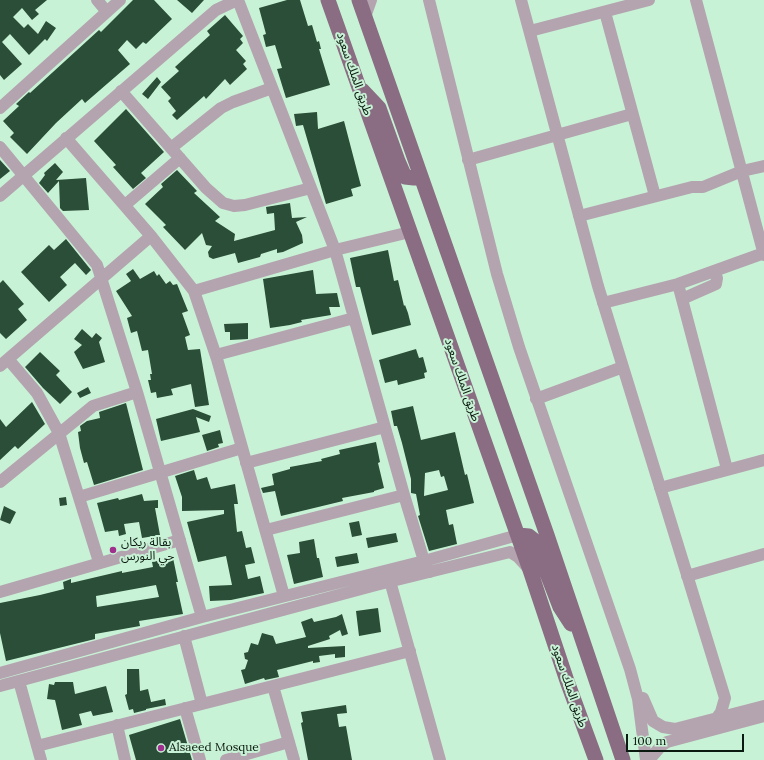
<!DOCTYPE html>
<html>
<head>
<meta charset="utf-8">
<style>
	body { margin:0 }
	#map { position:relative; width:764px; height:760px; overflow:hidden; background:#c8f2d5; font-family:Lora,serif }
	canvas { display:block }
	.scale { position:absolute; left:626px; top:734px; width:118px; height:18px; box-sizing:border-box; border:2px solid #0b1a10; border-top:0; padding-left:5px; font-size:12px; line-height:14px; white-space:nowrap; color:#0b1a10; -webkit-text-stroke:3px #c8f2d5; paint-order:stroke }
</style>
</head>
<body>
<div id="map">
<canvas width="764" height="760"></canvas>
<div class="scale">100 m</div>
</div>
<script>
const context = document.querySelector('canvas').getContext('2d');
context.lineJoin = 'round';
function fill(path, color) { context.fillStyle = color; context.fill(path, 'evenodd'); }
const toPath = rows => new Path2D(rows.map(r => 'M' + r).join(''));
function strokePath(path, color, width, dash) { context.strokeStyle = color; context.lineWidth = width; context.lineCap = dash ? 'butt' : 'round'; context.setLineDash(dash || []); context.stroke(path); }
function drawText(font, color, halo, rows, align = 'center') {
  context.font = font + ' Lora,"Noto Sans Arabic",serif'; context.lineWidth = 4; context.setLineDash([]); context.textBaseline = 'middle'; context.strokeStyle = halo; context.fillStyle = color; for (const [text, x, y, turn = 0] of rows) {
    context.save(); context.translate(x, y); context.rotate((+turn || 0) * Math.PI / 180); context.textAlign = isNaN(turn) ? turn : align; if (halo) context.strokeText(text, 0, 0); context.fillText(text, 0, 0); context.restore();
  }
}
const building = toPath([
	[0,0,47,0,35,10,39,14,32,20,22,8,13,17,24,28,28,24,38,34,46,21,56,28,47,41,45,39,29,55,10,34,2,42,22,64,4,80,0,75],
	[133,0,154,0,172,19,146,44,143,42,136,49,127,40,118,50,130,64,85,103,82,99,56,123,27,154,10,137,14,133,3,121,19,106,16,104,29,92,30,93,99,30,101,32],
	[177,0,204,0,192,13],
	[287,0,300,0,308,26,312,25,317,42,319,41,321,49,319,49,330,85,286,98,277,69,282,68,275,45,266,47,263,35,266,34,259,8],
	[225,15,243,36,240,39,243,43,236,50,246,61,243,64,247,69,230,85,225,79,206,99,204,96,177,120,172,115,176,111,168,101,171,98,161,87,179,71,175,67,210,35,207,31],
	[157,77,161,82,148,99,142,94],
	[126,109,164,152,141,173,146,178,133,189,113,167,116,165,94,141],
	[317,112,318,129,344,121,361,186,351,189,353,196,326,204,303,125,296,126,294,114],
	[0,160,10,171,0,179],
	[55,163,63,172,56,180,86,178,89,210,63,211,60,208,59,181,48,193,39,183,45,175,44,173],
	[177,170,197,191,194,193,220,217,215,221,235,234,234,241,275,230,274,213,267,214,266,207,290,203,292,218,307,217,296,222,302,235,303,243,283,252,277,253,277,249,261,254,260,257,238,263,235,253,213,259,209,257,208,252,212,246,206,245,202,233,185,250,163,227,166,225,145,204,163,187,161,184],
	[66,239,91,270,86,275,75,263,60,277,67,285,49,302,21,272,49,245,54,250],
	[388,250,394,281,398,280,404,306,405,305,408,313,411,325,372,335,360,287,356,287,350,258],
	[133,269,140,279,154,271,157,276,159,274,166,284,170,281,173,285,177,284,188,311,182,313,190,335,185,337,188,350,200,349,209,405,195,407,191,384,171,389,173,395,157,398,156,392,151,393,148,380,151,380,150,374,152,374,148,350,142,351,137,331,131,333,127,318,132,316,116,291,131,281,126,274],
	[313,270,316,294,337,293,340,307,329,307,331,315,301,320,302,322,290,325,270,328,263,279],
	[3,280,24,304,18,309,27,320,6,339,0,333,0,283],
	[248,323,248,339,230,340,230,332,225,332,224,324],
	[82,329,92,338,96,333,102,338,99,342,105,362,83,369,74,352,82,345,74,339],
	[416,349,419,358,423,357,427,372,424,373,425,378,398,385,397,380,385,383,379,360],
	[40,352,60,371,56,375,72,392,60,404,43,388,25,367],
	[88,387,91,393,80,398,77,393],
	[32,402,45,424,18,449,15,446,0,460,0,419,6,427],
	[126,403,143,470,94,485,87,462,84,463,80,448,78,432,81,431,80,426,87,421,100,418,99,412],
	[413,406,421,440,455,432,465,475,467,474,474,503,446,510,449,525,453,524,457,544,429,551,418,516,420,515,416,494,411,493,411,479,402,443,397,426,394,426,391,411],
	[439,470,441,477,444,476,448,490,424,496,425,473],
	[193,409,211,416,209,422,196,417,200,432,161,441,156,419],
	[220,430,223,443,218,444,219,447,207,451,202,435],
	[376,442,380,462,378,463,384,488,374,491,374,492,342,498,343,501,281,516,275,491,263,493,261,488,274,485,272,474,290,469,290,467,322,461,321,459,340,454,339,450],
	[194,470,197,480,207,477,211,489,235,484,238,504,234,504,237,532,242,531,246,548,251,547,255,563,245,565,248,579,260,576,264,593,231,600,210,601,209,586,232,585,226,556,198,562,187,522,224,514,224,510,182,511,182,497,175,476],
	[142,494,144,501,158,500,158,508,155,508,160,535,142,538,139,522,124,524,126,534,119,536,118,530,105,532,97,503,118,498,119,500],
	[66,497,67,505,60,506,59,498],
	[4,506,16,512,10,524,0,520],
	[359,521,362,535,352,537,349,523],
	[396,533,398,542,368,548,366,538],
	[314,539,317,558,319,558,323,577,294,584,287,555,300,553,299,542],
	[357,553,359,563,337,567,335,557],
	[173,558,178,582,176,582,183,614,139,621,140,626,95,634,95,639,6,661,0,633,0,603,40,595,64,589,63,582,71,579,71,583,122,571,122,573,153,567,152,562],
	[156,585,159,597,97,607,96,596],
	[378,608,381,632,359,636,356,611],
	[342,614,348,634,342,636,340,630,329,636,330,639,308,646,308,648,345,646,345,657,335,658,335,654,319,656,320,662,313,663,313,661,277,670,279,677,265,680,264,678,245,684,241,670,245,669,248,660,245,659,244,653,248,652,251,643,258,645,262,633,273,636,276,644,306,637,301,622,312,618,314,622,336,617],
	[127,669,139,669,140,691,148,689,151,702,165,699,166,705,146,709,146,710,134,713,133,709,129,710,125,695,127,694],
	[55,682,73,682,75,694,106,686,113,712,93,716,91,711,79,714,82,725,62,730,55,700,47,699,49,684,54,685],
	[346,705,347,713,337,714,339,727,346,726,352,760,308,760,301,723,303,722,301,712],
	[180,719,192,760,136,760,129,735]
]);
const minor = toPath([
	[97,0,107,12],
	[238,0,335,250,404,495,424,561,430,572],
	[429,0,497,274,519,347,630,669,638,699,646,760],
	[521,0,598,286,725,698,721,712,716,719],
	[696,0,764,255],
	[605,12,655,196],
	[365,17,371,0],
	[530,31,649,0],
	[121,91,206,188,223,203,234,206,245,205,311,188],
	[0,108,120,0],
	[66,138,151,236,194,291,217,359,284,596],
	[0,147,97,265,137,392,202,617],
	[171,148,221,108,233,102,272,88],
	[468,160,632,114],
	[0,196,216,10,237,0],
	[125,205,180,158],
	[579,216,692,187,703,187,742,171,764,166],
	[678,284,727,469],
	[194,291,335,250,410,232],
	[682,299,716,284,717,278,714,271],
	[603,303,678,284,764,253],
	[216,355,354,318],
	[8,359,37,393,59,433,99,562],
	[0,366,151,236],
	[536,399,623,367],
	[246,463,385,427],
	[0,482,93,406,137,392],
	[660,488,764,460],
	[79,497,242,448],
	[266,530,404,495],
	[687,576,764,554],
	[390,581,440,760],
	[0,592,180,540],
	[184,636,202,704],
	[0,673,202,617,424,561,518,535],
	[19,681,41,760],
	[0,686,376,585,510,552,518,557,528,568],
	[273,686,294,760],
	[643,698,653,721,663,727,675,729,764,706],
	[185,708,200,760],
	[117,725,125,760],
	[37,746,410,651],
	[226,760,289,742],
	[649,760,661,746,667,742,764,716]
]);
const major = toPath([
	[328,0,530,570,567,681,596,760],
	[359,0,547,535,623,760],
	[362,90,379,108,398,161,405,177,414,178,420,174],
	[518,535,529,536,534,540,560,607,571,624]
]);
const markers = [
	[113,550,4,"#9f308e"],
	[161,748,4,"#9f308e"]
];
const streetNames = [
	["طريق الملك سعود",354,74,71],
	["طريق الملك سعود",462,380,71],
	["طريق الملك سعود",569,686,71]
];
const poiNames = [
	["بقالة ريكان",121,543],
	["حي النورس",121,557],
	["Alsaeed Mosque",169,748]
];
fill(building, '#2a4e37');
strokePath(minor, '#b4a4b0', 12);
strokePath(major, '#8a6c83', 15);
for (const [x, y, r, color] of markers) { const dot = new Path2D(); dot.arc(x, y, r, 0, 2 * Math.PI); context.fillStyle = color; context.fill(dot); strokePath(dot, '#c8f2d5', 1.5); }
drawText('12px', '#0b1a10', '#c8f2d5', streetNames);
drawText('12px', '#0b1a10', '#c8f2d5', poiNames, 'left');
</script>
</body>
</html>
